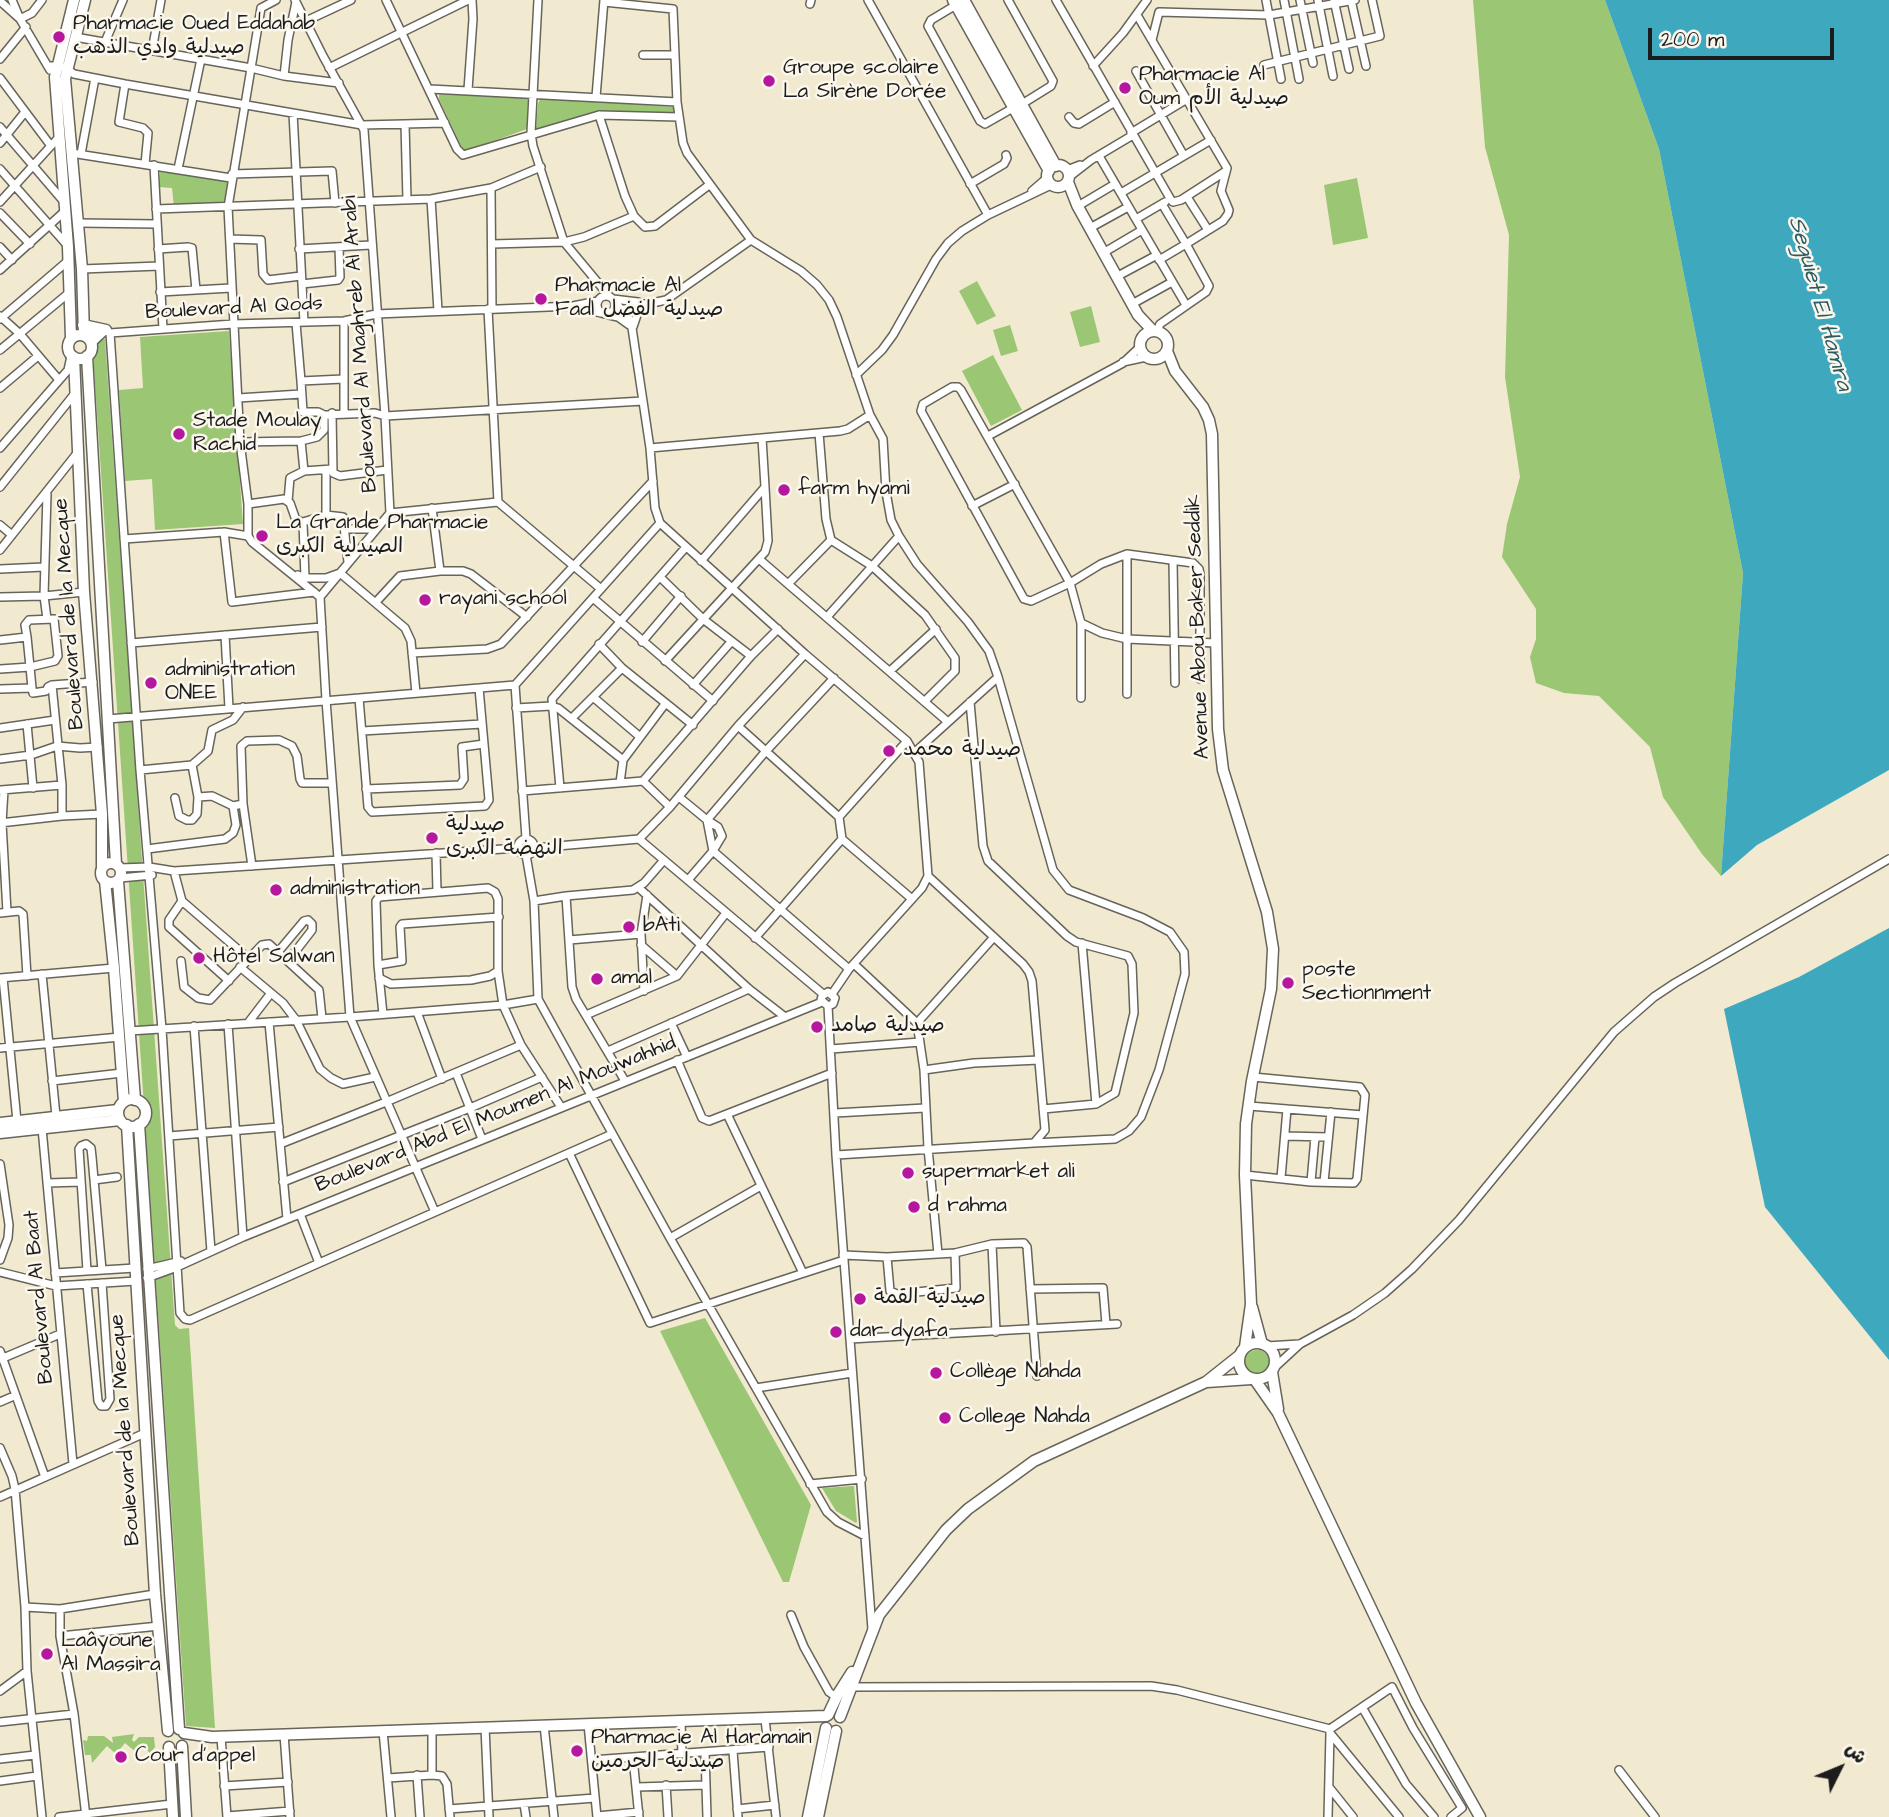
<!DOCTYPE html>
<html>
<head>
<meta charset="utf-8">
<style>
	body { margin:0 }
	#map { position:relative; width:1889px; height:1817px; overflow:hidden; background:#f1ead0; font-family:"Architects Daughter","Playpen Sans Arabic",sans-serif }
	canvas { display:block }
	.north { position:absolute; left:1805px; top:1733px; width:70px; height:70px; -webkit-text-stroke:5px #fbf7ec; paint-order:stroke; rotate:47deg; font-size:19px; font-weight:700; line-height:28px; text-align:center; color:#1c1c1c }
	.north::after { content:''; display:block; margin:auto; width:24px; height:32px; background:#1c1c1c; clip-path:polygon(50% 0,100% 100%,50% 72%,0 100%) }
	.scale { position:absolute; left:1648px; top:28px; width:186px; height:32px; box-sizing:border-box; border:4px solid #1c1c1c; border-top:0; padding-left:9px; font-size:21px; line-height:24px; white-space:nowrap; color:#1c1c1c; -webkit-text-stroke:5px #fbf7ec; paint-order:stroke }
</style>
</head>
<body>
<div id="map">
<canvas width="1889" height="1817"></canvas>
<div class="north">ش</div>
<div class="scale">200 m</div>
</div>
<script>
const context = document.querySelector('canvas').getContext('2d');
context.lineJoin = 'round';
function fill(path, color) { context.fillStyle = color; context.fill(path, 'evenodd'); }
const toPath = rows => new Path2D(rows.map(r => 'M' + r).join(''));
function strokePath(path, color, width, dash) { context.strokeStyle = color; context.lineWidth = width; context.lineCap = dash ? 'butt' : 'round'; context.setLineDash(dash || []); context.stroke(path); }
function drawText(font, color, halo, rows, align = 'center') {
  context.font = font + ' "Architects Daughter","Playpen Sans Arabic",sans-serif'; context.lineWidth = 5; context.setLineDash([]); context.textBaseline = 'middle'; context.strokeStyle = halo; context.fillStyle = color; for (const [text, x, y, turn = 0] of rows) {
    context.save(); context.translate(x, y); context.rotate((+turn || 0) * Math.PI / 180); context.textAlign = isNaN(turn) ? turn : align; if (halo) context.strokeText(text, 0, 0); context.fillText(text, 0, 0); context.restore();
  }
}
const green = toPath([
	[1473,0,1605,0,1659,149,1743,573,1721,876,1702,854,1663,797,1650,747,1599,696,1564,693,1536,683,1530,657,1536,639,1536,609,1502,557,1507,524,1520,477,1505,377,1509,235,1485,147],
	[443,93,528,98,527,129,466,151,462,148,439,99,439,95],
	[544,98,674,107,677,109,671,115,600,111,538,130,536,128,538,104,540,99],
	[160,172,230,178,225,207,174,207,172,188,159,187],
	[1357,178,1368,238,1333,245,1324,185],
	[977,281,996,316,977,325,959,291],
	[1091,306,1100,342,1080,347,1070,312],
	[1010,325,1018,351,1001,356,993,330],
	[229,331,243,524,155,530,152,479,125,481,119,390,143,388,140,337],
	[105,339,175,1325,179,1329,189,1328,215,1728,186,1726,93,354,96,343],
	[993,355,1022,410,991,426,962,371],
	[705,1318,811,1505,789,1582,783,1582,660,1331],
	'1244 1363a13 13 0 1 1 26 0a13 13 0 1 1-26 0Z',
	[854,1486,857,1522,856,1523,836,1511,822,1488],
	[134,1734,132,1740,134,1742,139,1737,154,1737,155,1747,150,1753,143,1747,137,1753,125,1743,116,1754,107,1746,92,1763,91,1755,85,1755,83,1740,87,1741,88,1736,104,1736,113,1743,112,1737]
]);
const water = toPath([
	[1605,0,1889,0,1889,770,1757,845,1721,876,1743,573,1659,149],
	[1889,928,1889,1360,1765,1207,1724,1009,1799,977]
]);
const minor = toPath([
	[12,0,20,19,32,13,42,0],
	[295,0,323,56,364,130,385,416,390,513,320,597,326,700,350,1017,435,1212],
	[386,0,457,149,463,155,599,115,679,117],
	[538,0,531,133,533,146,564,242,609,296],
	[868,0,988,215],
	[1008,0,1053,81,1051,86,1022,104],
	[1056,0,1171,200,1173,202,1181,200,1226,171],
	[1266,0,1281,79],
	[1284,0,1299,79],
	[1300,0,1313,63],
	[1318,0,1333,76],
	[1334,0,1349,69],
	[1351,0,1366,66],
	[0,1,20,19,50,70],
	[604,2,673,9,677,102,683,143,687,153,751,240,801,271,817,285,829,300,837,317,870,415,883,439,886,492,891,520,899,536,917,564,968,622,989,651,998,677,1053,870,1069,890,1143,918,1170,932,1184,952,1185,974,1159,1070,1141,1117,1129,1131,1115,1139,1034,1143],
	[810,4,811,0],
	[956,5,931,20,928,26,980,121,985,124,1013,108],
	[261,8,228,207,240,442,248,504,248,536,252,542,320,597],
	[261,8,276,0],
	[1137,15,1227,168,1221,191,1229,210,1228,214,1223,221,1186,244,1209,286,1206,292,1160,324,1157,331],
	[306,21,351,0],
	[75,37,251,68,284,76,339,83],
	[1152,40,1159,12,1269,15,1355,0],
	[105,42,123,0],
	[152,51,161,0],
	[643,55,675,55],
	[0,59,26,27],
	[1264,65,1380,36,1372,0],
	[48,66,57,66,66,68,74,74,125,84,362,125,445,123],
	[1093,66,1123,33,1147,0],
	[329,68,468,0],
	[1136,71,1184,156],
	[284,76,288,40,296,2],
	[0,78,51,146],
	[125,84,119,122,143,128,148,133,145,164],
	[430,89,677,102],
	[468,90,473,19,472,0],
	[596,97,604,0],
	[293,113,304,322],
	[599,115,625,196,634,216,645,227,655,226,709,185],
	[1069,117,1074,123,1079,124,1115,102],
	[405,124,407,200],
	[0,127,65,203],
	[1131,133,1187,99],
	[0,143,25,112],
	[71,153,231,178],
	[81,154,95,78],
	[1099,156,1186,305],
	[154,165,163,329],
	[0,169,67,245],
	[178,169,201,59],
	[1067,170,1080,165],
	[232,174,332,171,335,203],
	[1069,177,1091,160,1133,135],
	[970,184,1004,164,1007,158,1006,155],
	[491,188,492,309],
	[1032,191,1047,178],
	[1121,193,1211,140],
	[1187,197,1208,230],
	[431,199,438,311],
	[0,202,59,137],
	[1078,206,1115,184],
	[156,209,431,199,491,188,541,167],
	[0,213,30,244],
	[1136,219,1165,202],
	[78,223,157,224],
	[1090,228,1128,207],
	[230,239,261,240,263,274,268,280,301,276],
	[492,244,564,242,584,237,634,216],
	[0,247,12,260],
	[158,249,188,247,192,248,196,290],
	[299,249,371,245],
	[1103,253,1142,230],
	[1159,260,1186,244,1162,204],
	[82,269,159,266],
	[0,270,65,211],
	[1116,277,1157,255],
	[302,284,338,280,340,277,339,247],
	[160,292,231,288],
	'597 305a9 9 0 1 1 18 0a9 9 0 1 1-18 0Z',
	[613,299,638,302],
	[615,302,630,320,632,328,650,448,655,508,660,523,805,654,907,741,919,762,928,876,922,888,849,969,832,994],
	[1132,304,1172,282],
	[577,307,601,313],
	[611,312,666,300,751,240],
	[609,315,618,317,632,327],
	[0,316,20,334,59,380],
	[0,319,69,260],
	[296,323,301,381],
	[633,327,638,312,644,304],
	[110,333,140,770,162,1029,180,1313,185,1319,190,1320,612,1134],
	[86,336,106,330,110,333,233,324,344,321,376,314,573,306,598,301],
	[91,344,105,331],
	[0,350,70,292],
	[1123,362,1146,357],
	[856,375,882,350,893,335,936,259,948,243,962,231,988,215,1051,185],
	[343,379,301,381,303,412,318,412,324,415,375,413,385,416,643,401],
	[0,388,38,356],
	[238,398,301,394],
	[332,413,333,473,340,476,387,470],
	[344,413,344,321],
	[988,436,1123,363,1140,347],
	[301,441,304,471],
	[240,442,301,441,317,437,324,430,324,415],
	[0,448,68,370,71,356],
	[650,448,840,431,848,429,870,415],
	[326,470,326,515],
	[0,487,76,392],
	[47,494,44,596,47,619],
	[288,501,290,478,304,471,332,469],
	[498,502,601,589],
	[248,504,284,499,290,503,296,520,303,522,326,515,343,517,348,562],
	[972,506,1015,484],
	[432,508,440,571],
	[390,513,498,502,488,309],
	[303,522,305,578],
	[0,525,12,535],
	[346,529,376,529],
	[224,532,232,602,314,592],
	[124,539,224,532,248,536],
	[831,540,872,566,925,615,955,658,955,671,925,701],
	[0,550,78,452],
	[759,559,948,722],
	[701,561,765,487,762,438],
	[1173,561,1175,683],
	[0,569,44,567],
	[298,575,305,578,326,578,340,573,405,628,411,641,416,693],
	[660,577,703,619,751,656],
	[788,584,831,540,826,519,819,433],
	[0,597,44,596,84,592],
	[593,598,713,701],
	[376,602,400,576,440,571,463,571,471,574,527,617],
	[827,617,899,536],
	[1081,623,1102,633,1127,639,1216,643],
	[225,635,229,708],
	[0,640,27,637],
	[642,642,681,596],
	[131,643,322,627],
	[599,644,622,668,693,725],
	[412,653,487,649,501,644,653,481],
	[665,661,765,552,768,541,765,487],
	[0,669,30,667,55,661,58,656,54,619,29,620,25,625,27,637,30,667,32,688],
	[890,671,936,629],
	[52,685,62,785,62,816],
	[515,685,526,838],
	[693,685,731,642],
	[0,689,32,688,33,693,46,691,48,687,52,685,93,682],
	[1127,694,1127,554],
	[593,697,639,736],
	[359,698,368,807,372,812,485,806,489,800,479,688],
	[1081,698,1081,623,1070,583,961,390,958,387,952,387,923,404,921,411,1024,599,1031,601,1070,583,1101,564,1127,554,1193,563,1199,569,1200,574,1200,679],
	[970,702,983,846,988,861,1067,936,1076,942,1128,956,1132,964,1134,1013,1115,1093,1096,1104,1043,1109],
	[516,708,551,706,558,708,623,760],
	[572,718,622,668],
	[108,719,515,685,660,523],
	[27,724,33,788],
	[738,726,839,817,842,839,912,899],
	[0,728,55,720],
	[362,731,482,724],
	[915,752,998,677],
	[0,759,31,755,57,746,80,748,98,747],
	[192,765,198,797,212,796,233,806,243,804,241,746,247,741,279,740,292,746,297,756,300,779,302,783,332,783],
	[140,770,192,765,208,751,212,730,233,720,243,707],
	[643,781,670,807],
	[620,783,623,760,665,704],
	[560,788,552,699,686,547],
	[366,789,460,785,464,779,462,747,484,744],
	[1,790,62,785],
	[4,790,2,823,7,912],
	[522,791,643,781,751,656,778,629],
	[679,797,707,820,713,851,849,969],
	[175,798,179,816,187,820,192,820,197,814,198,797],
	[243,804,252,866],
	[839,817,907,741],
	[0,823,62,816,102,814],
	'518 847a8 8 0 1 1 16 0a8 8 0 1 1-16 0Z',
	[639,839,670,807,738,726,805,654],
	[534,848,639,839,823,994],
	[147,849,225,839,233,833,236,825,233,806],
	[436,853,437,892],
	[526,855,534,901,538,999,670,1238,827,1512,838,1522,865,1536],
	[120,868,149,867,174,871,518,848],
	[174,871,182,901,249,959],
	[120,878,152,875],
	[688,880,713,851,722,836,718,827,707,820,766,751,834,678],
	[639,888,749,989,785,1017],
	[566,896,572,987,576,999,625,1081],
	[182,901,169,920,169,927,229,981],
	[534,901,566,896,633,890,644,883,664,860],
	[0,913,19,911,23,914,27,976],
	[755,938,842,839],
	[569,940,641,934],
	[1082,943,1096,1104],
	[641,945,677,976],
	[278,952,304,921,308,920,312,924,312,930,288,961],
	[181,961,184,987,198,998,210,1000,262,945,269,944,319,990,322,1018],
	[854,964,917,1023],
	[378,965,402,961,400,927,402,924,499,917],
	[240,967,283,1003,296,1020,320,1069,331,1078,343,1084,375,1077],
	[42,974,56,1116],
	[0,978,114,968],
	[3,978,17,1121],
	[379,978,391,984,471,980,490,976,498,971],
	[644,991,641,934,647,895],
	[828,1006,833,1004,835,998,828,992,822,996,821,1000,828,1006,836,1155,872,1629],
	[417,1012,442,1079],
	[383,1014,378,965,376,901,379,897,488,888,495,892,498,899,498,971,503,1005,521,1045],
	[586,1015,677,976,726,913],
	[269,1022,287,1219],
	[248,1023,271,993],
	[671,1023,687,1057],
	[228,1024,243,1237],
	[194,1026,211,1251],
	[129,1031,350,1017,503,1005,538,999],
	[0,1048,120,1037],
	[831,1049,920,1042],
	[608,1051,749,989],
	[677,1060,702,1118,709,1121,832,1073],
	[924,1070,974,1063,1039,1060],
	[456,1073,482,1139],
	[52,1081,122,1073],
	[1249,1106,1363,1115],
	[835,1113,925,1108],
	[727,1114,803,1273],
	[42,1128,73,1464],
	[169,1136,279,1127],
	[1285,1136,1328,1137],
	[280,1144,386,1102,521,1045,561,1107],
	[569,1153,650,1323,844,1260],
	[836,1155,1034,1143,1045,1130,1032,981,1029,972,1023,964,928,876],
	[0,1164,9,1225,8,1238,0,1260],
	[1245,1175,1311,1182,1354,1183,1357,1179,1365,1095,1360,1087,1253,1077],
	[1281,1178,1287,1109],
	[94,1180,117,1177],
	[283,1182,470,1108,542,1077],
	[1311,1182,1315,1137],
	[1324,1182,1331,1112],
	[47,1183,81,1182],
	[300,1214,319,1263],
	[670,1238,761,1186],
	[992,1244,996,1332],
	[938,1254,928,1148,924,1070,917,1023,994,937],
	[843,1255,887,1257,955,1253,992,1244,1024,1243,1027,1247,1037,1376],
	[887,1257,890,1291,897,1294,956,1288,955,1253],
	[147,1269,181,1261],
	[87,1271,79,1149,81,1146,86,1144,91,1148,92,1157,102,1270],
	[0,1272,56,1286,136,1281],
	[55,1273,135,1268],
	[147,1278,177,1267,243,1237,822,1002],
	[87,1284,98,1401,101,1406,106,1406,110,1399,102,1283],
	[1030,1289,1103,1288,1106,1324],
	[850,1339,1117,1324],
	[1267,1346,1299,1344],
	[0,1351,45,1477],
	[1,1359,60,1334],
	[1274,1368,1300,1344,1353,1315,1385,1293,1412,1269,1459,1220,1614,1032,1654,997,1675,983,1889,859],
	[756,1388,852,1373],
	[0,1402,14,1396],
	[0,1448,12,1476,15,1489,25,1607,27,1671,42,1817],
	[810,1484,862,1479],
	[0,1497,145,1433],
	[25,1607,60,1609,60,1636,74,1714,86,1817],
	[60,1609,155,1594],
	[791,1615,804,1647,829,1692,836,1697],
	[60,1636,159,1626],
	[850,1687,1151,1686,1177,1690,1330,1729,1392,1687,1413,1728,1462,1808,1451,1817],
	[0,1691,27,1671],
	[1362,1707,1406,1784,1434,1817],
	[765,1719,776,1817],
	[681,1721,682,1754],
	[0,1722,74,1714],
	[588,1724,597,1817],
	[544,1725,554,1817],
	[485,1727,489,1817],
	[432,1729,432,1775],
	[383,1731,391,1817],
	[1330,1733,1399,1817],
	[284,1734,290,1817],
	[221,1737,227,1817],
	[733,1751,738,1817],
	[705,1753,707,1817],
	[633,1758,639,1817],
	[0,1759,35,1755],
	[592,1760,769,1747],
	[1619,1770,1655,1817],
	[417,1775,420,1817],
	[388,1778,432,1775,442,1776,447,1784,450,1817],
	[0,1781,37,1776],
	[666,1785,668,1817],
	[224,1786,288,1782],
	[637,1787,705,1785],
	[1329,1787,1353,1817],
	[524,1804,526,1817],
	[449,1809,595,1798],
	[737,1809,775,1805],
	[227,1816,290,1811],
	[597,1816,639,1812],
	[59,1817,172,1804],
	[1328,1817,1330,1733]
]);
const major = toPath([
	[953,0,1049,171],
	[964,0,1056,166],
	'1047 176a11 11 0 1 1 22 0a11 11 0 1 1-22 0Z',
	[1068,182,1077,205,1138,315,1153,331],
	[83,325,106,330],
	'1140 345a14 14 0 1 1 28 0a14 14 0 1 1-28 0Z',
	[84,335,82,269,65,79,85,0],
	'68 347a12 12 0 1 1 24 0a12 12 0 1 1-24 0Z',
	[71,338,68,247,55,77,74,0],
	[1167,351,1175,371,1203,407,1209,420,1212,434,1218,729,1223,770,1267,912,1273,949,1271,989,1252,1081,1246,1124,1245,1175,1251,1304,1245,1347],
	[87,356,116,864],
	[74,357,84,592,102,814,102,868],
	'101 873a10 10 0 1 1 20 0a10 10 0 1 1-20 0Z',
	[105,881,114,968,124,1102],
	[118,881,135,1100],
	'118 1113a14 14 0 1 1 28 0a14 14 0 1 1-28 0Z',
	[0,1123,118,1110],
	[139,1124,179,1729],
	[127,1125,155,1594,168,1731],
	[0,1133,120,1120],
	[1252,1307,1262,1344],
	'1239 1361a18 18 0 1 1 36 0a18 18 0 1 1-36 0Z',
	[1272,1372,1278,1409],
	[1255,1380,1278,1413,1416,1703,1480,1817],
	[1207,1382,1251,1379],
	[828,1715,838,1694,852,1672],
	[840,1717,879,1615,946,1530,968,1509,1034,1461,1206,1382,1240,1355],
	[184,1733,212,1737,826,1716],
	[182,1746,186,1817],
	[169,1747,173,1817],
	[808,1817,826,1728],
	[818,1817,836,1731]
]);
const markers = [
	[59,37,7,"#b5179e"],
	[769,81,7,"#b5179e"],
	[1125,88,7,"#b5179e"],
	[541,299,7,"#b5179e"],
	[179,434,7,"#b5179e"],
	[784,490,7,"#b5179e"],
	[262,536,7,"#b5179e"],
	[425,600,7,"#b5179e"],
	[151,683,7,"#b5179e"],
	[889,751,7,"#b5179e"],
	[432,838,7,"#b5179e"],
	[276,890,7,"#b5179e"],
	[629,927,7,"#b5179e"],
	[199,958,7,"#b5179e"],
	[597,979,7,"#b5179e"],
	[1288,983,7,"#b5179e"],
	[817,1027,7,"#b5179e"],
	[908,1173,7,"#b5179e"],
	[914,1207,7,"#b5179e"],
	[860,1299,7,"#b5179e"],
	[836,1332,7,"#b5179e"],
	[936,1373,7,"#b5179e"],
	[945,1418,7,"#b5179e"],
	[47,1654,7,"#b5179e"],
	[577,1751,7,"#b5179e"],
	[121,1757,7,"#b5179e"]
];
const poiNames = [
	["Pharmacie Oued Eddahab",73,25],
	["صيدلية وادي الذهب",73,49],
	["Groupe scolaire",783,69],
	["La Sirène Dorée",783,93],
	["Pharmacie Al",1139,76],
	["Oum صيدلية الأم",1139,100],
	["Pharmacie Al",555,287],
	["Fadl صيدلية الفضل",555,311],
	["Stade Moulay",193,422],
	["Rachid",193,446],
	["farm hyami",798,490],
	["La Grande Pharmacie",276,524],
	["الصيدلية الكبرى",276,548],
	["rayani school",439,600],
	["administration",165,671],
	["ONEE",165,695],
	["صيدلية محمد",903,751],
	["صيدلية",446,826],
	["النهضة الكبرى",446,850],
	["administration",290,890],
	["bAti",643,927],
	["Hôtel Salwan",213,958],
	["poste",1302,971],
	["Sectionnment",1302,995],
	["amal",611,979],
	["صيدلية صامد",831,1027],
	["supermarket ali",922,1173],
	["d rahma",928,1207],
	["صيدلية القمة",874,1299],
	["dar dyafa",850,1332],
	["Collège Nahda",950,1373],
	["College Nahda",959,1418],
	["Laâyoune",61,1642],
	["Al Massira",61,1666],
	["Pharmacie Al Haramain",591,1739],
	["صيدلية الحرمين",591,1763],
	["Cour d'appel",135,1757]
];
const streetNames = [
	["Boulevard Al Qods",234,309,-3],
	["Boulevard Al Maghreb Al Arabi",361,344,-94],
	["Boulevard de la Mecque",70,614,-94],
	["Avenue Abou Baker Seddik",1199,627,-92],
	["Boulevard Abd El Moumen Al Mouwahhid",496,1115,-22],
	["Boulevard Al Baat",40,1297,-95],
	["Boulevard de la Mecque",126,1430,-94]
];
const waterNames = [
	["Seguiet El Hamra",1819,304,74]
];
fill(green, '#9bc673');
fill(water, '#3ea8be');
strokePath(minor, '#67645b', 10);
strokePath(major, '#67645b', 13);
strokePath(minor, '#fff', 7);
strokePath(major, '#fff', 10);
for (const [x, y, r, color] of markers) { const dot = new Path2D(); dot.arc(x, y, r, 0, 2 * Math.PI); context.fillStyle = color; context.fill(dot); strokePath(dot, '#fbf7ec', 2.5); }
drawText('21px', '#1c1c1c', '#fbf7ec', poiNames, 'left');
drawText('21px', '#1c1c1c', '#fbf7ec', streetNames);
drawText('italic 23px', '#2b5b65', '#fbf7ec', waterNames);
</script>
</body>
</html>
